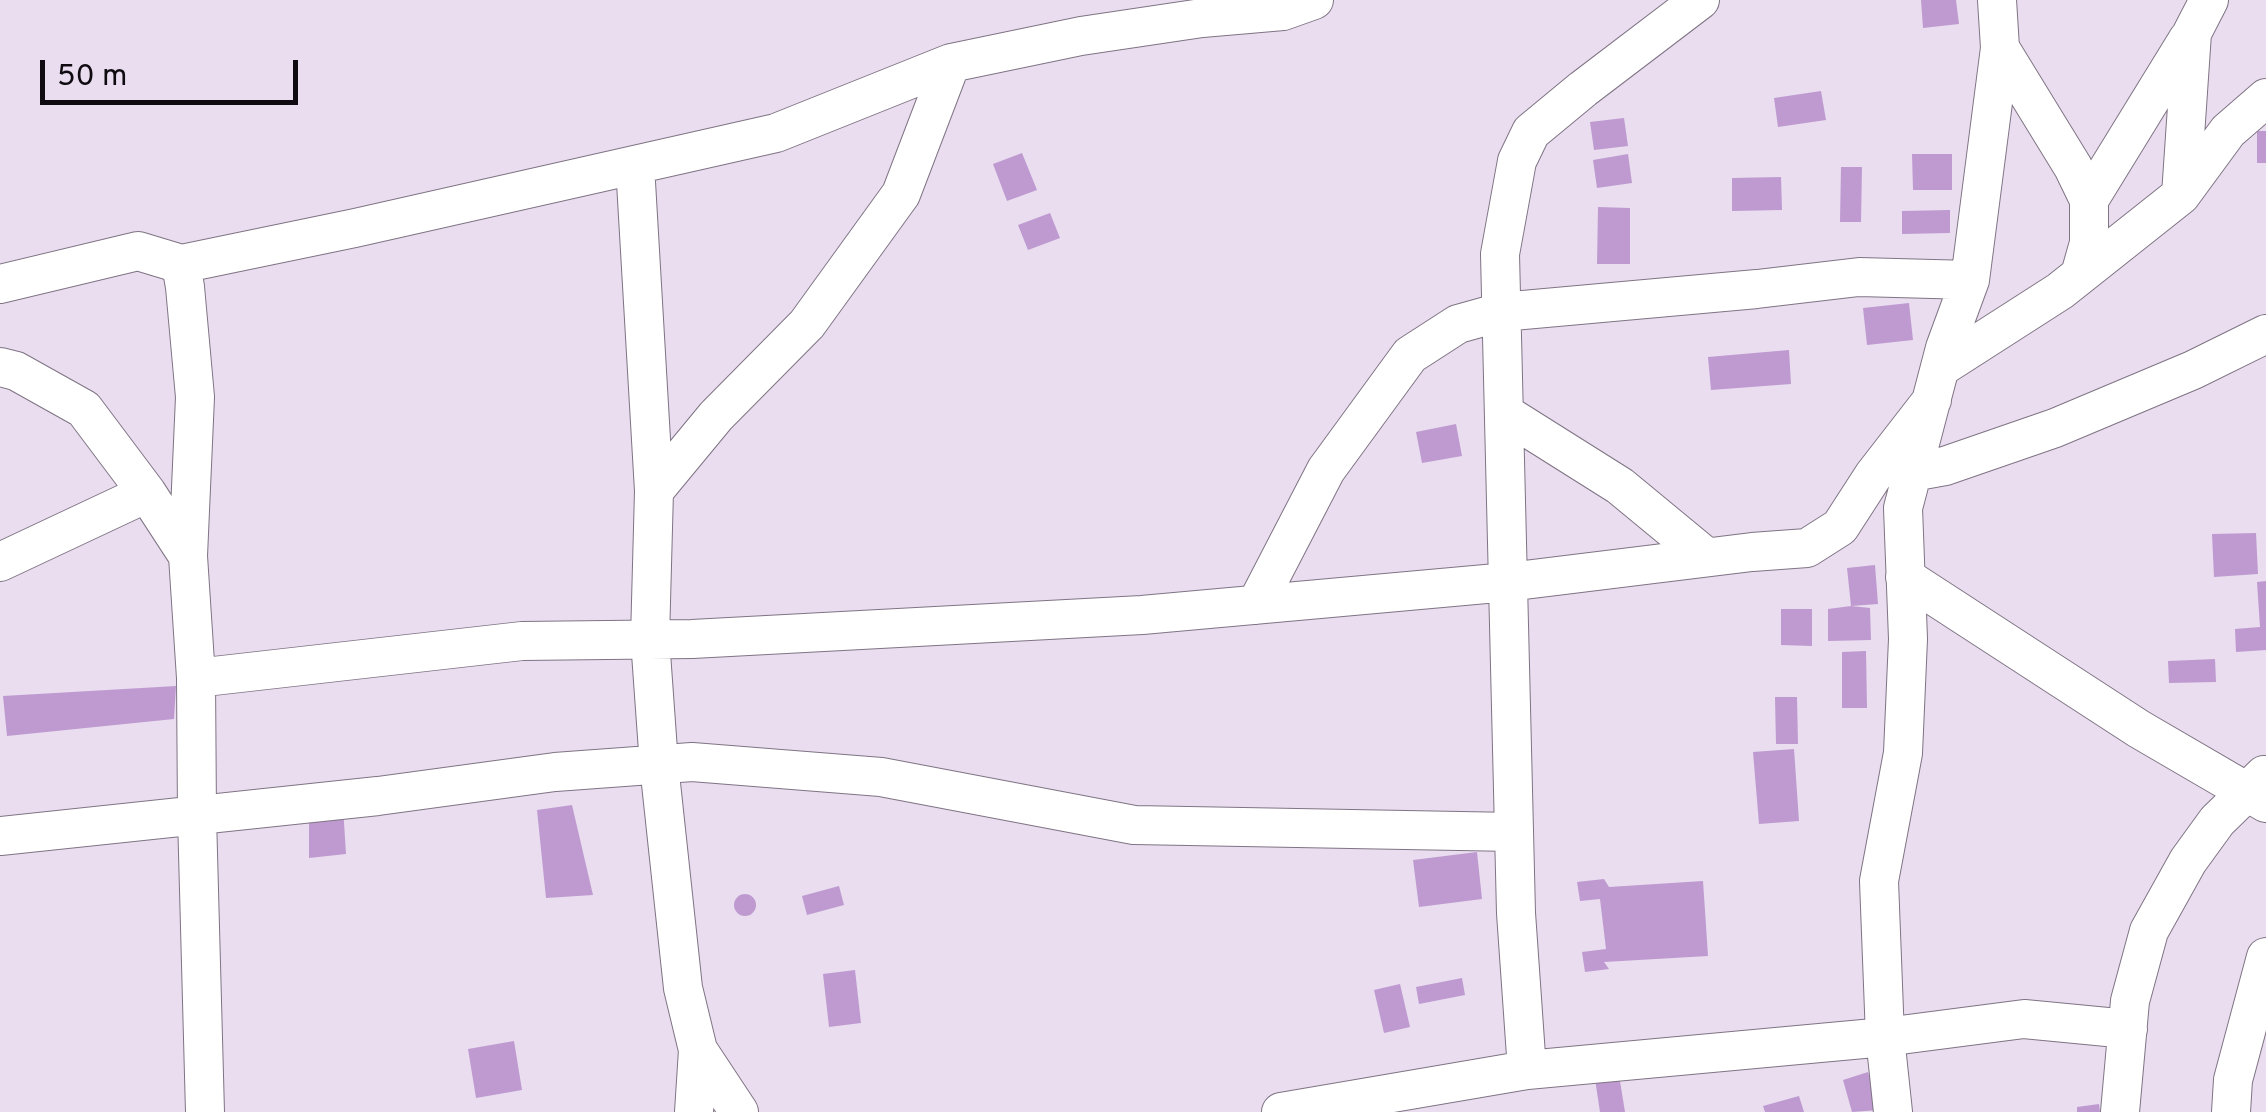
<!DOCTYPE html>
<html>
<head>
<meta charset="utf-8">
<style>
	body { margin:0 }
	#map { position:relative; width:2266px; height:1112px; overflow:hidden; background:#e9ddef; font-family:Overpass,sans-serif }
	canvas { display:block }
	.scale { position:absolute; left:40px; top:60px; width:258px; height:45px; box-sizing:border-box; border:5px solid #0f0b11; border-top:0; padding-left:12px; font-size:30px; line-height:35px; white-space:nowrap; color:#0f0b11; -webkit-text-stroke:8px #e9ddef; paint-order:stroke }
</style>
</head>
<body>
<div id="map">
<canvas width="2266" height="1112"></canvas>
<div class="scale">50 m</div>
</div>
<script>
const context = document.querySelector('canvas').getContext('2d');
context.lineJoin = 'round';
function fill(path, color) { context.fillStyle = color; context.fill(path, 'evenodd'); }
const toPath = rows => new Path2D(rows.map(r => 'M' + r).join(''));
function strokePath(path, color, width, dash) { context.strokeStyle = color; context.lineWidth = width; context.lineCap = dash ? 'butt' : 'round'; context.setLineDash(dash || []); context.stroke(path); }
const building = toPath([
	[1921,0,1956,0,1959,24,1923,28],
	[1821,91,1826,120,1778,127,1774,98],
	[1624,118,1628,146,1594,150,1590,122],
	[2257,131,2266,131,2266,163,2257,163],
	[1022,153,1037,190,1007,201,993,164],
	[1628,154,1632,183,1597,188,1593,160],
	[1912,154,1952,154,1952,190,1913,190],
	[1841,167,1862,167,1861,222,1840,222],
	[1781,177,1782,210,1732,211,1732,178],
	[1598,207,1630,208,1630,264,1597,264],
	[1950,210,1950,233,1902,234,1902,211],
	[1050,213,1060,238,1028,250,1018,225],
	[1909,303,1913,340,1867,345,1863,308],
	[1789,350,1791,384,1711,390,1708,357],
	[1456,424,1462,456,1422,463,1416,432],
	[2256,533,2258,574,2214,577,2212,534],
	[1875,565,1878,604,1851,606,1870,608,1871,640,1828,641,1828,609,1851,606,1847,568],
	[2266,581,2266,650,2236,652,2235,629,2260,627,2257,582],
	[1781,609,1812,609,1812,646,1781,645],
	[1866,651,1867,708,1842,708,1842,652],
	[2215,659,2216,682,2169,683,2168,661],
	[176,686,174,719,7,736,3,696],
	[1775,697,1797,697,1798,744,1776,744],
	[1794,749,1799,821,1759,824,1753,752],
	[572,805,593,895,546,898,537,810],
	[343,807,346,854,309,858,309,810],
	[1477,852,1482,899,1419,907,1413,860],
	[1604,879,1609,887,1703,881,1708,956,1604,962,1609,969,1585,972,1582,952,1606,949,1600,899,1580,901,1577,882],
	[839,886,844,905,807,915,802,896],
	'734 905a11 11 0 1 1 22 0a11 11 0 1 1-22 0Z',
	[855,970,861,1023,829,1027,823,974],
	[1462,978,1465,995,1419,1004,1416,987],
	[1400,984,1410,1027,1384,1033,1374,990],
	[514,1041,522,1090,476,1098,468,1049],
	[1868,1072,1879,1110,1852,1112,1843,1080],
	[1619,1075,1625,1112,1600,1112,1595,1079],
	[1799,1096,1804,1112,1765,1112,1763,1106],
	[2099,1104,2100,1112,2077,1112,2077,1107]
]);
const street = toPath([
	[1700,0,1583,89,1531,132,1517,161,1500,254,1516,913,1527,1070,1885,1037,2024,1019,2128,1029],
	[2000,48,2073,167,2089,200,2089,243,2080,275],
	[635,165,654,491,650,639,659,765,683,988,698,1050,694,1112],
	[2181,195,2192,33,2209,0],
	[2089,200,2188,39],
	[181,264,185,287,195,397,188,556,196,678,197,816,205,1112],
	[0,284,138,251,181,264,355,228,776,133,951,63,1081,36,1202,18,1283,11,1314,0],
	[0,367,16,371,84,409,147,493,188,556],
	[1940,368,2060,291,2181,195,2228,131,2266,98],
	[1504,413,1620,486,1706,557],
	[1912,472,1945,466,2055,428,2193,370,2266,334],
	[654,491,716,416,807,324,901,194,951,63],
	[0,562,147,493],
	[1905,577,2139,729,2266,803],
	[1256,605,1326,470,1410,355,1458,324,1501,312,1757,289,1859,277,1970,280],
	[196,678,522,641,692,639,1142,615,1508,582,1752,552,1807,548,1840,527,1873,476,1932,400],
	[0,836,378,796,555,772,692,762,881,777,1134,825,1514,832],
	[698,1050,739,1112],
	[1281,1112,1527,1070],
	[1893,1112,1885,1037,1879,881,1903,753,1908,639,1903,508,1945,348,1970,280,2000,48,1997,0],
	[2120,1112,2130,1001,2149,931,2188,861,2217,821,2264,775],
	[2231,1112,2233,1080,2266,957]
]);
fill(building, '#be9ad0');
strokePath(street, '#7f7484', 40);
strokePath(street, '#fff', 38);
</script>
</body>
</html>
